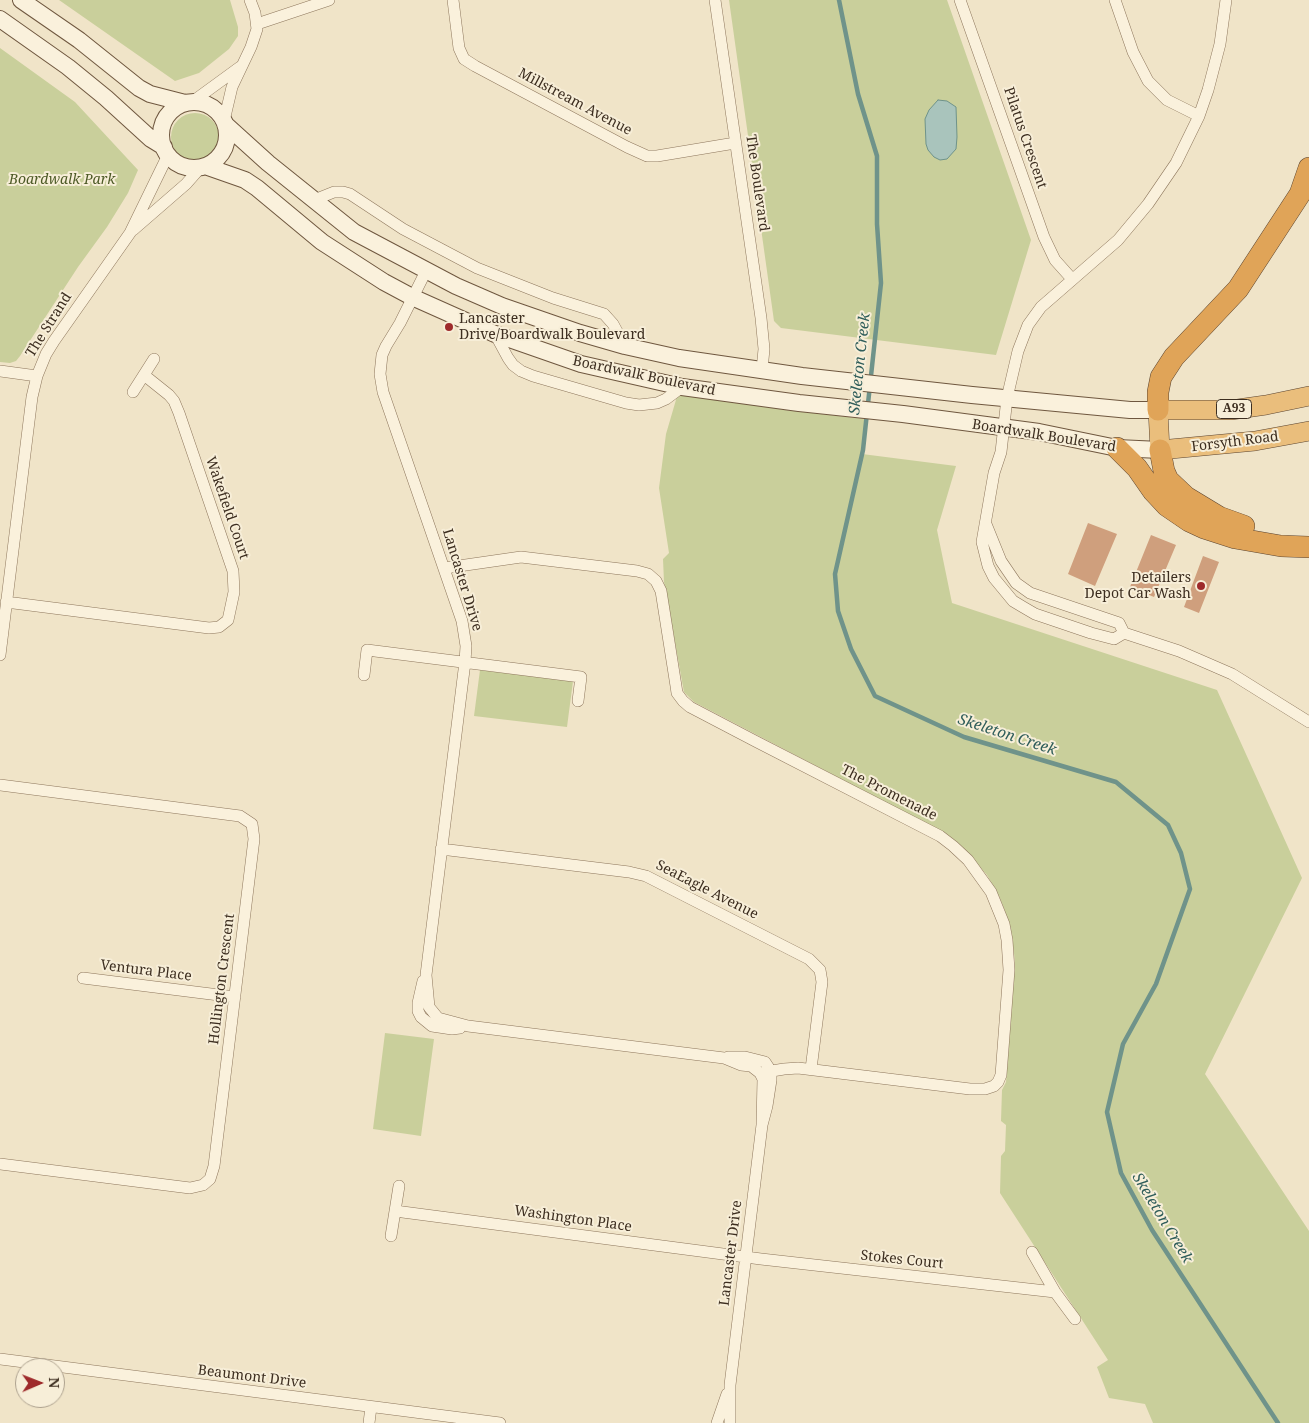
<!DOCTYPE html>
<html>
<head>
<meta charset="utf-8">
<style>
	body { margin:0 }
	#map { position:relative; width:1309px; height:1423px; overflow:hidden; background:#f0e4c8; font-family:"Noto Serif",serif }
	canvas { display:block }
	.north { position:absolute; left:15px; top:1358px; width:50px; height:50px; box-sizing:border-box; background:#f7eed8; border:1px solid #ada18e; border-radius:50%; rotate:89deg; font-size:14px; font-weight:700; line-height:20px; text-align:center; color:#3d2e20 }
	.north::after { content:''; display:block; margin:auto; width:18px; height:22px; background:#9e2a2b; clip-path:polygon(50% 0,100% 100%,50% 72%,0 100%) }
</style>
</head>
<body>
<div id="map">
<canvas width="1309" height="1423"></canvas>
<div class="north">N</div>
</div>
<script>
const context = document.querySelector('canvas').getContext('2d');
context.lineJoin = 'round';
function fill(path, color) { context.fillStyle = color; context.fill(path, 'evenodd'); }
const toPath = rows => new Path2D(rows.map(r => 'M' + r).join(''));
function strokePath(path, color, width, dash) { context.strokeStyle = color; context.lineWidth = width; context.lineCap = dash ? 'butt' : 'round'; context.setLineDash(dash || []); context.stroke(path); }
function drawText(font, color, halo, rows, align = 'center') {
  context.font = font + ' "Noto Serif",serif'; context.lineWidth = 4; context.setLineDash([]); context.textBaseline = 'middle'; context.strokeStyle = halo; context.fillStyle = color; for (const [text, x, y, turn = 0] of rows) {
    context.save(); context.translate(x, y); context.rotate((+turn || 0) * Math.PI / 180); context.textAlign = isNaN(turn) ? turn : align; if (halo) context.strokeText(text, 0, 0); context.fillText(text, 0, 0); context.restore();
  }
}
const green = toPath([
	[59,0,230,0,238,27,238,36,229,49,199,73,175,81],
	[729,0,947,0,1031,240,996,355,781,328,774,321],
	[0,48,75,102,138,170,128,193,107,227,78,267,20,356,16,361,10,363,0,362],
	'171 137a24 24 0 1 1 48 0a24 24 0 1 1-48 0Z',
	[678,393,786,410,866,419,862,454,956,466,937,530,952,603,1217,690,1302,878,1205,1074,1309,1231,1309,1423,1153,1423,1145,1404,1109,1398,1097,1367,1108,1360,1000,1193,1001,1156,1005,1151,1006,1125,1001,1121,1002,1090,1006,1082,1015,961,1011,931,1005,911,999,896,987,875,964,849,948,835,694,702,684,692,664,582,663,559,669,553,659,488,666,434],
	[480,670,573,681,567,727,474,716],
	[385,1033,434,1039,421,1136,373,1129]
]);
const water = toPath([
	[938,100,947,101,956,107,957,137,956,149,947,159,940,160,934,157,928,150,926,144,925,119,929,110,938,100]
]);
const stream = toPath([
	[839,0,858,94,877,156,877,224,881,283,863,450,835,574,838,611,851,649,875,696,964,737,1116,782,1168,825,1181,853,1190,889,1156,984,1123,1044,1107,1112,1121,1173,1152,1230,1278,1423]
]);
const building = toPath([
	[1088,523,1117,534,1095,586,1068,574],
	[1151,535,1176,545,1154,597,1130,587],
	[1203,556,1219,562,1199,613,1184,607]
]);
const minor = toPath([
	[453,0,459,48,464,59,475,66,627,147,647,156,657,156,735,143],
	[715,0,761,318,764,349,762,370],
	[960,0,1044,237,1055,260,1072,279],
	[1115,0,1133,52,1148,81,1167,100,1199,116],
	[257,24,329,0],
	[192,102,240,67],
	[224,121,232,87,251,47,257,29,255,13,250,0],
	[314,200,334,192,343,192,350,194,403,229,477,268,553,298,604,314,613,324,625,346],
	[133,230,186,184,201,167],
	[426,271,400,323,386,346,382,355,380,374,383,392,462,621,466,646,465,662,426,975,429,1007,438,1018,468,1026,724,1058,741,1065,751,1066,760,1073,763,1079,762,1125],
	[495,334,508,358,513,365,521,371,533,376,626,403,639,405,657,403,666,399,682,387],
	[0,371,37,376],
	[133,392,154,359],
	[986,524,1001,561,1016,583,1030,593,1119,623,1124,633,1179,651,1232,674,1309,722],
	[445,568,521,557,637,571,648,574,656,581,661,591,676,686,677,693,683,701,690,707,755,741,940,836,953,846,968,860,991,892,1004,924,1007,940,1009,970,1001,1075,998,1082,994,1086,985,1089,970,1089,798,1068,784,1069,760,1073],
	[6,602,209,628,219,627,228,620,234,592,233,571,179,413,174,401,169,395,144,375],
	[1124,633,1114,639,1091,633,1035,614,1023,607,1013,601,994,578,988,566,982,542,994,473,1001,452,1007,398,1018,351,1028,325,1041,307,1118,240,1148,204,1176,163,1199,116,1208,90,1220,44,1226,0],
	[0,655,32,397,37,376,46,354,54,341,130,233,168,155],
	[364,675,367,650,581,677,578,701],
	[0,785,240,816,252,824,254,839,214,1166,210,1179,203,1185,190,1188,0,1164],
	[441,849,629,872,646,876,809,959,820,970,822,982,811,1069],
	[83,978,235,997],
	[423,981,418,1003,418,1011,421,1017,432,1026,452,1029,460,1028],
	[728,1057,745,1057,765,1062,771,1071,771,1080,767,1106,762,1125,730,1385,730,1423],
	[395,1211,761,1259,1055,1292],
	[391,1236,399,1186],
	[1032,1252,1055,1292,1075,1319],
	[0,1359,500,1423],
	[369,1423,371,1407],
	[717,1423,727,1394]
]);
const secondary = toPath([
	[21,0,79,40,139,88,150,94,185,103],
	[0,19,68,67,106,98,151,139,164,147],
	'161 135a33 33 0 1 1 66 0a33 33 0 1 1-66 0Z',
	[226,125,268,163,354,232,456,286,502,306,580,333,625,346,679,358,802,376,972,395,1130,410,1158,410],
	[205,166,245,180,257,188,322,242,384,282,412,297,495,334,581,364,682,387,799,403,903,414,1039,432,1117,448,1160,450]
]);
const trunk = toPath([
	[1309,396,1266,405,1231,410,1158,410,1160,450,1255,441,1309,431]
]);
const motorway = toPath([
	[1158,410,1158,392,1161,377,1174,357,1238,289,1300,194,1309,168],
	[1117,448,1137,468,1153,491,1167,506,1189,521,1204,528,1235,538,1281,546,1309,547],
	[1160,450,1164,471,1168,480,1186,497,1219,517,1244,526]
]);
const markers = [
	[449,327,5,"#9e2a2b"],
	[1201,586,5,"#9e2a2b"]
];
const shields = [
	[1234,409,35]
];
const shieldNames = [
	["A93",1234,409]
];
const streetNames = [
	["Millstream Avenue",575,102,28],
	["Pilatus Crescent",1025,138,71],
	["The Boulevard",757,183,82],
	["The Strand",49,325,-58],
	["Boardwalk Boulevard",644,376,12],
	["Boardwalk Boulevard",1044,436,9],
	["Forsyth Road",1235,442,-7],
	["Wakefield Court",227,508,71],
	["Lancaster Drive",462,580,73],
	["The Promenade",889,793,27],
	["SeaEagle Avenue",707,890,27],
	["Ventura Place",146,971,7],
	["Hollington Crescent",222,979,-83],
	["Washington Place",573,1219,8],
	["Lancaster Drive",731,1253,-83],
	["Stokes Court",902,1260,6],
	["Beaumont Drive",252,1377,7]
];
const parkNames = [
	["Boardwalk Park",62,180]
];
const poiNames = [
	["Lancaster",459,319],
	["Drive/Boardwalk Boulevard",459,335],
	["Detailers",1191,578,"right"],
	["Depot Car Wash",1191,594,"right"]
];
const waterNames = [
	["Skeleton Creek",860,364,-84],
	["Skeleton Creek",1007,735,18],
	["Skeleton Creek",1162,1218,59]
];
fill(green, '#c9cf9b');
fill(water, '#a9c4bc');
strokePath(water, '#6f938a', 1);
strokePath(stream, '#6f938a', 4.5);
fill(building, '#cf9f7d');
strokePath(minor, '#8d765c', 12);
strokePath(secondary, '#6f573f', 18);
strokePath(trunk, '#5b4430', 20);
strokePath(motorway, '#5b4430', 22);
strokePath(minor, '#faf1dc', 11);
strokePath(secondary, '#faf1dc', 16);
strokePath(trunk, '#eabe7c', 19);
strokePath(motorway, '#e0a458', 21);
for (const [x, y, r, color] of markers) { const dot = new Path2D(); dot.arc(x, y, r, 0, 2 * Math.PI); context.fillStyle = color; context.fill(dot); strokePath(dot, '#f7eed8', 2); }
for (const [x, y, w] of shields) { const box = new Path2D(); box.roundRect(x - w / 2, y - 9.5, w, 19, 4); context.fillStyle = '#f7eed8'; context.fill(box); strokePath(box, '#3d2e20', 1); }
drawText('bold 12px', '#3d2e20', null, shieldNames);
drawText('14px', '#3d2e20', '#f7eed8', streetNames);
drawText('italic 14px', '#4d5a26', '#f7eed8', parkNames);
drawText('14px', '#3d2e20', '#f7eed8', poiNames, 'left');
drawText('italic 15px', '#2f5d5a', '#f7eed8', waterNames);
</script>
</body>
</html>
